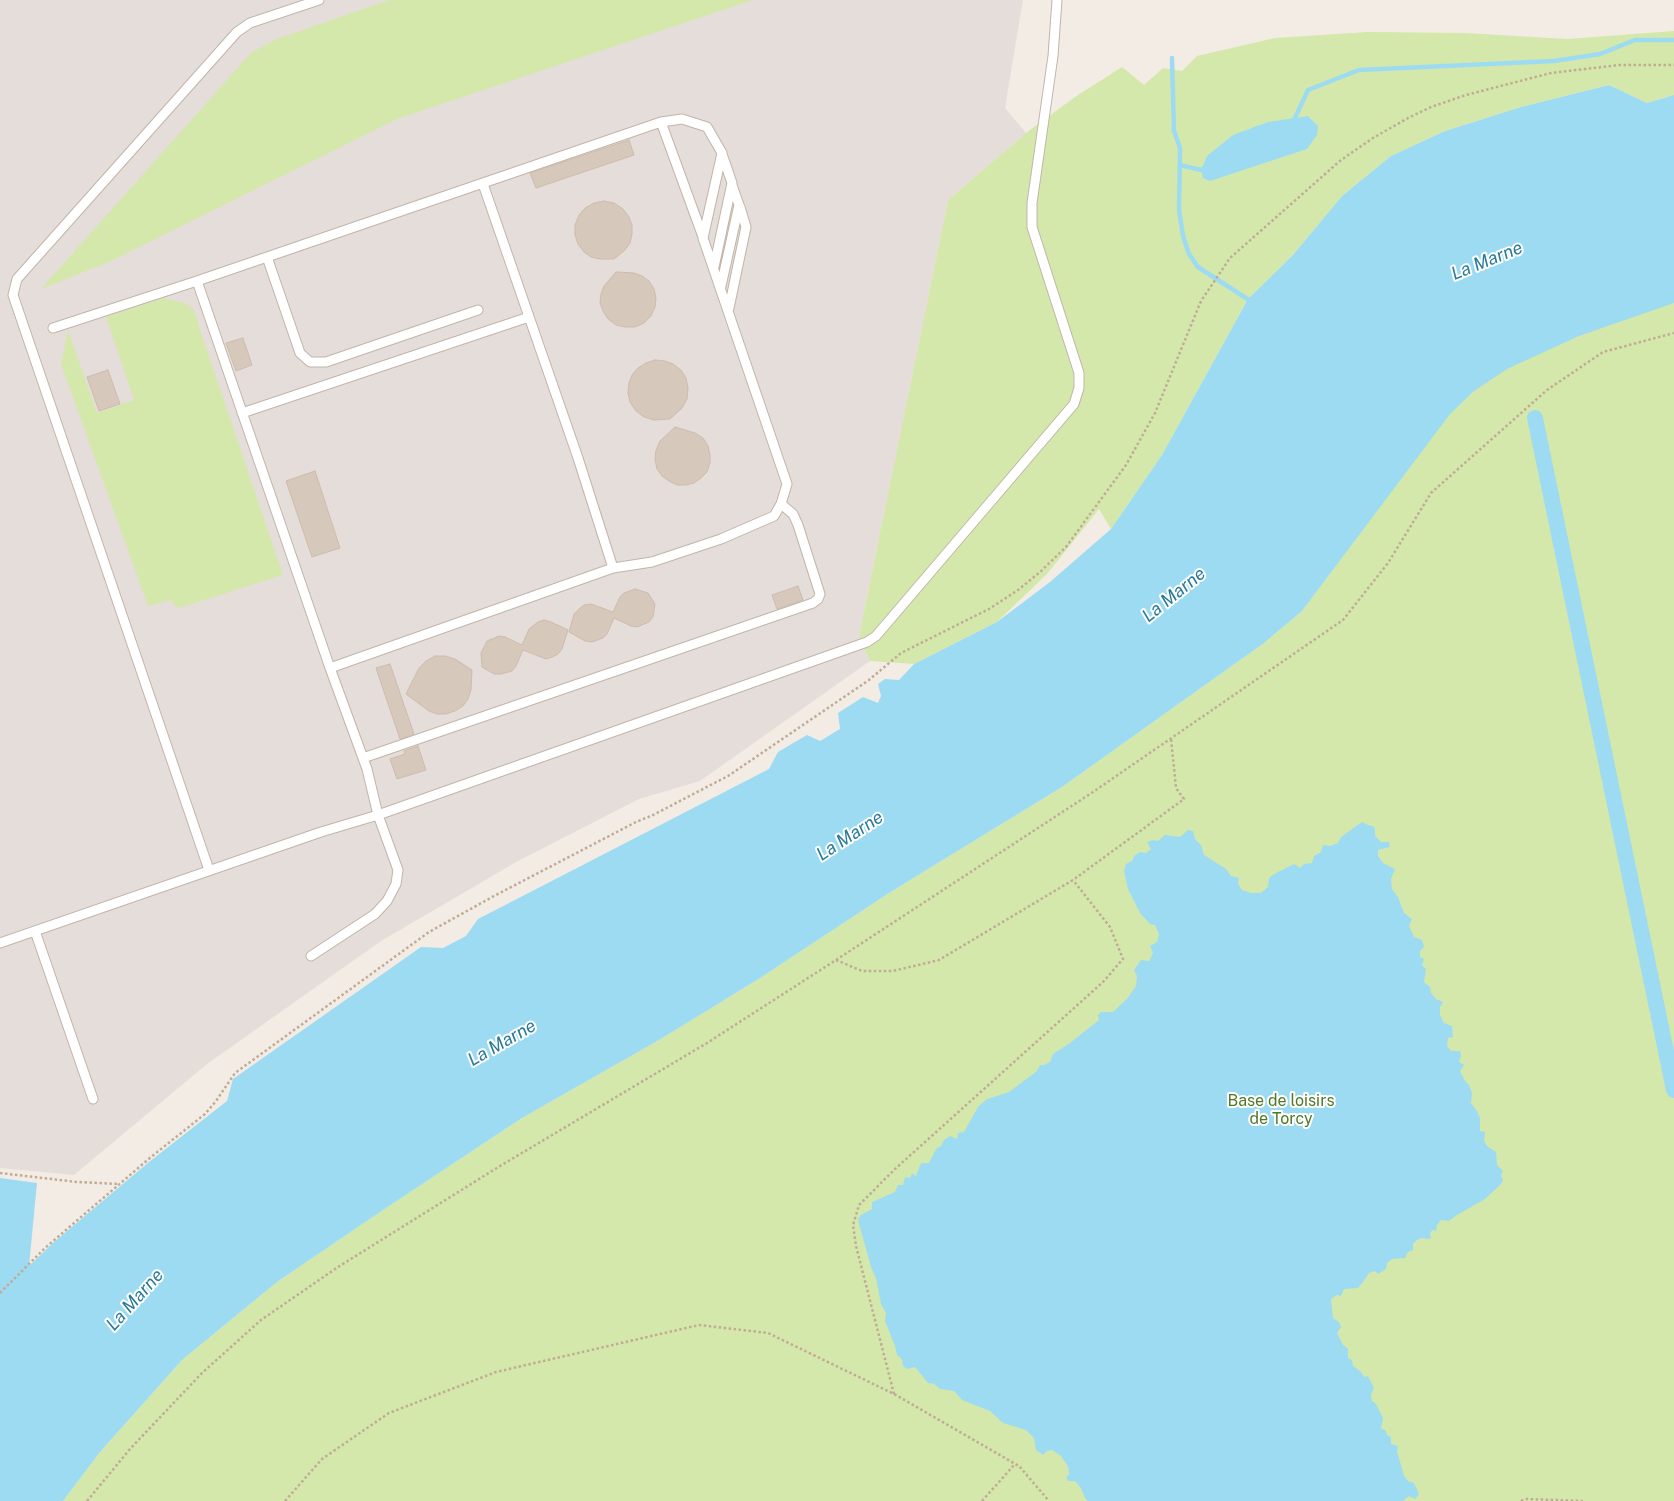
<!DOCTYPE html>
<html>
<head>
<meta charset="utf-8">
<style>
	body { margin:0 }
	canvas { display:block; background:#f2ece4 }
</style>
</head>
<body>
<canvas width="1674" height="1501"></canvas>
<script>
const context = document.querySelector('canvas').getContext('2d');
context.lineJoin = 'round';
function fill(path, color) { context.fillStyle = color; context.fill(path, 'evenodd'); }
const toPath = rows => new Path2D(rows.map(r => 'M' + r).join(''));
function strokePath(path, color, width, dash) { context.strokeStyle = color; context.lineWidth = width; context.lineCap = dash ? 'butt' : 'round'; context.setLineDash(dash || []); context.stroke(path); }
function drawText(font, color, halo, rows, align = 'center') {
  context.font = font + ' "Public Sans",sans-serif'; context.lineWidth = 4; context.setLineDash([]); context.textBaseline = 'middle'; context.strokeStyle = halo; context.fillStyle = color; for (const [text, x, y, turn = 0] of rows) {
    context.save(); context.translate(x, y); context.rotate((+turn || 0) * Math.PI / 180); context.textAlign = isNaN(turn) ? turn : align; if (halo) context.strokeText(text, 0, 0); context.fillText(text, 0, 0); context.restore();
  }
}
const industrial = toPath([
	[0,0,1023,0,1005,108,1026,133,948,200,859,636,870,661,700,781,639,799,518,861,381,941,207,1064,74,1175,0,1168]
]);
const green = toPath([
	[389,0,753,0,397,119,109,262,41,289,251,53,274,40],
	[1674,31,1674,95,1647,103,1609,85,1521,107,1445,131,1391,156,1342,196,1293,255,1248,299,1162,455,1111,529,1099,509,1047,574,997,622,914,664,870,661,859,636,948,200,1026,133,1075,97,1122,67,1144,85,1163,68,1182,71,1197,56,1275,38,1368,32,1466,33,1567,39],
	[1674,292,1674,1501,63,1501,100,1452,182,1360,277,1282,380,1212,522,1118,659,1040,757,980,889,893,1062,787,1264,643,1302,611,1472,383],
	[164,298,184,303,193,309,197,317,198,324,283,575,179,608,174,605,172,600,148,606,61,364,68,330,97,413,134,400,106,317]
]);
const water = toPath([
	[1609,85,1647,103,1674,95,1674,303,1579,336,1507,369,1474,391,1450,414,1302,611,1264,643,1062,787,889,893,757,980,659,1040,522,1118,380,1212,277,1282,182,1360,100,1452,63,1501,0,1501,0,1178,37,1183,29,1266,54,1242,149,1162,227,1101,233,1079,421,947,443,948,466,936,478,919,769,769,778,752,807,735,820,741,840,729,838,713,863,697,878,703,881,696,878,684,885,679,899,680,914,664,997,622,1050,582,1111,529,1162,455,1248,299,1293,255,1342,196,1391,156,1445,131,1521,107],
	[1308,116,1318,126,1317,135,1307,149,1210,181,1203,178,1201,170,1207,156,1233,135,1268,122],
	[1362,822,1368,825,1373,826,1375,829,1375,836,1381,842,1389,842,1390,847,1378,850,1378,856,1383,863,1395,869,1391,879,1392,889,1398,897,1404,913,1412,919,1409,926,1414,937,1422,940,1424,947,1420,951,1420,957,1424,959,1422,965,1426,969,1424,982,1430,987,1431,993,1436,999,1443,1002,1440,1007,1440,1015,1444,1023,1452,1026,1453,1037,1448,1038,1447,1046,1451,1051,1460,1051,1461,1056,1459,1062,1464,1065,1460,1071,1465,1081,1469,1085,1472,1093,1471,1103,1477,1111,1480,1118,1480,1131,1485,1132,1484,1141,1487,1146,1496,1152,1497,1165,1503,1171,1501,1175,1503,1180,1501,1184,1485,1199,1457,1215,1449,1221,1441,1220,1437,1225,1436,1231,1432,1230,1430,1234,1431,1238,1428,1239,1422,1238,1417,1240,1413,1244,1413,1250,1408,1252,1405,1258,1392,1259,1387,1263,1386,1269,1378,1274,1375,1271,1369,1273,1363,1282,1358,1288,1344,1289,1341,1296,1337,1295,1331,1299,1333,1318,1339,1322,1341,1327,1337,1333,1343,1345,1348,1349,1348,1358,1352,1360,1353,1366,1361,1372,1364,1377,1368,1376,1374,1388,1371,1394,1372,1401,1376,1404,1383,1418,1381,1428,1386,1431,1387,1435,1391,1437,1391,1444,1398,1446,1397,1451,1404,1476,1408,1481,1414,1483,1419,1494,1415,1499,1409,1496,1403,1501,1088,1501,1085,1498,1081,1488,1075,1481,1069,1481,1066,1478,1069,1474,1068,1466,1061,1456,1052,1450,1047,1451,1043,1455,1036,1450,1034,1438,1026,1430,1003,1423,990,1411,962,1400,954,1391,940,1389,934,1384,928,1383,915,1367,907,1369,903,1366,902,1359,897,1355,895,1346,885,1321,886,1313,881,1304,876,1278,871,1267,858,1220,861,1215,872,1209,872,1202,895,1192,898,1185,903,1185,905,1177,910,1178,912,1173,916,1176,920,1165,922,1163,929,1163,936,1149,941,1146,944,1140,950,1136,957,1139,958,1133,964,1132,978,1107,987,1099,1009,1092,1037,1071,1040,1065,1044,1065,1050,1062,1053,1054,1070,1043,1099,1020,1098,1015,1101,1012,1113,1012,1127,999,1136,986,1137,976,1134,970,1141,960,1149,961,1153,953,1150,946,1157,942,1159,934,1155,925,1150,924,1140,913,1128,889,1124,871,1126,864,1132,861,1134,856,1140,852,1146,853,1151,849,1147,842,1153,840,1158,841,1165,835,1180,837,1188,830,1193,831,1195,839,1201,845,1204,855,1226,869,1231,876,1239,878,1238,884,1242,890,1251,893,1261,893,1268,887,1269,878,1276,873,1294,864,1300,868,1304,864,1312,863,1314,856,1321,852,1323,845,1330,846,1338,843,1341,837]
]);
const stream = toPath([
	[1172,58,1174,131,1180,148,1179,210,1183,236,1189,254,1198,267,1252,302],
	[1293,122,1308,90,1359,70,1554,61,1600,54,1635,40,1674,40],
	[1180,165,1201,170,1205,168]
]);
const canal = toPath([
	[1535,418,1674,1090]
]);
const building = toPath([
	[629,140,634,155,536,188,530,173,629,140],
	[604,201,614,203,623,209,629,217,632,225,632,234,630,243,625,250,614,259,600,259,591,257,584,252,578,244,575,235,575,225,579,215,585,208,594,203,604,201],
	[616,272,634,273,642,276,649,281,654,289,656,298,655,307,651,316,644,323,635,327,625,327,616,325,608,319,603,311,600,303,601,294,604,286,616,272],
	[243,338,252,365,236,371,226,343,243,338],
	[655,360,665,361,673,364,681,370,686,378,688,388,687,399,682,408,670,419,654,420,644,417,636,411,630,402,628,393,629,383,632,375,638,368,646,363,655,360],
	[108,370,120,404,99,411,87,377,108,370],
	[675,427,695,433,703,438,708,446,710,455,710,463,707,472,701,478,694,483,686,485,677,485,669,481,662,476,657,469,655,459,656,450,660,441,675,427],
	[315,471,340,548,312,557,286,481,315,471],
	[798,586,803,600,777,609,772,595,798,586],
	[635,589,648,593,655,604,653,617,649,622,637,627,631,626,614,618,607,634,603,638,592,642,585,641,569,632,574,614,579,609,584,605,591,604,613,612,620,597,624,593,635,589],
	[544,620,551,622,568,630,562,649,558,654,552,657,546,659,523,650,516,666,512,671,501,674,494,674,482,667,481,653,487,641,499,636,505,637,522,645,529,629,538,622,544,620],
	[435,656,445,656,455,659,472,670,471,690,468,699,463,706,455,711,446,714,437,714,429,711,406,694,419,668,426,661,435,656],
	[390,664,414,734,400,739,376,668,390,664],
	[418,746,426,770,397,779,390,759,405,754,404,751,418,746]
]);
const path = toPath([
	[836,960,862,971,893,971,939,960,1073,880,1184,799,1176,788,1171,739],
	[0,1173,77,1182,118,1184],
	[0,1293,45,1248,151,1157,205,1114,216,1101,235,1073,429,932,494,896,636,822,653,815,728,776,869,680,901,653,989,609,1018,590,1040,572,1066,547,1126,465,1155,413,1201,301,1230,258,1341,160,1373,138,1408,118,1431,107,1466,95,1551,73,1619,65,1674,65],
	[894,1394,856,1246,853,1225,859,1205,895,1169,1103,982,1123,959,1110,927,1073,880],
	[87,1501,130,1449,202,1373,261,1320,338,1267,500,1166,707,1043,836,960,1093,792,1343,620,1388,563,1431,493,1547,390,1603,352,1674,333],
	[285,1501,322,1459,389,1413,496,1372,699,1325,768,1333,894,1394,1019,1466,1049,1501],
	[982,1501,1015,1464],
	[1521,1501,1527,1499,1583,1501]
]);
const service = toPath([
	[661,122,703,237],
	[483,184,578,458,613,568,652,562,721,539,774,516,781,504,787,484,703,238,722,153,707,127,682,119,661,122,197,281,330,668,613,568],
	[267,257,300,353,310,362,326,362,478,310],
	[714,267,732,183,722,154],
	[721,286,739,205,732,185],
	[729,308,746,227,740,207],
	[53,328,197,281],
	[242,413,529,317],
	[363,758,813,603,818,599,820,594,798,525,793,514,781,504],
	[209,870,13,295,17,279,237,32,250,23,319,0],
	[35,931,93,1099],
	[0,943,321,832,378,815,367,769,330,668],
	[311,956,375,914,387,901,396,884,398,870,378,815,867,642,876,636,1074,404,1079,388,1079,373,1032,227,1032,203,1053,56,1057,0]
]);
const parkNames = [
	["Base de loisirs",1281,1101],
	["de Torcy",1281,1119]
];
const waterNames = [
	["La Marne",1487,261,-22],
	["La Marne",1174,595,-39],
	["La Marne",850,836,-33],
	["La Marne",502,1043,-30],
	["La Marne",135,1300,-48]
];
fill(industrial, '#e4ddd9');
fill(green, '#d5e8ab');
fill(water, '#9ddbf2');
strokePath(stream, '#9ddbf2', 4.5);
strokePath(canal, '#9ddbf2', 16);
fill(building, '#d7c8bc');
strokePath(building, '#cfbcac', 1);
strokePath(service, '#c1b5a9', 11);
strokePath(path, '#c0ab97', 2.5, [2.5, 2.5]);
strokePath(service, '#fff', 9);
drawText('16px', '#507726', '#fff', parkNames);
drawText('italic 18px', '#277a9a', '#fff', waterNames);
</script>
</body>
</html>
